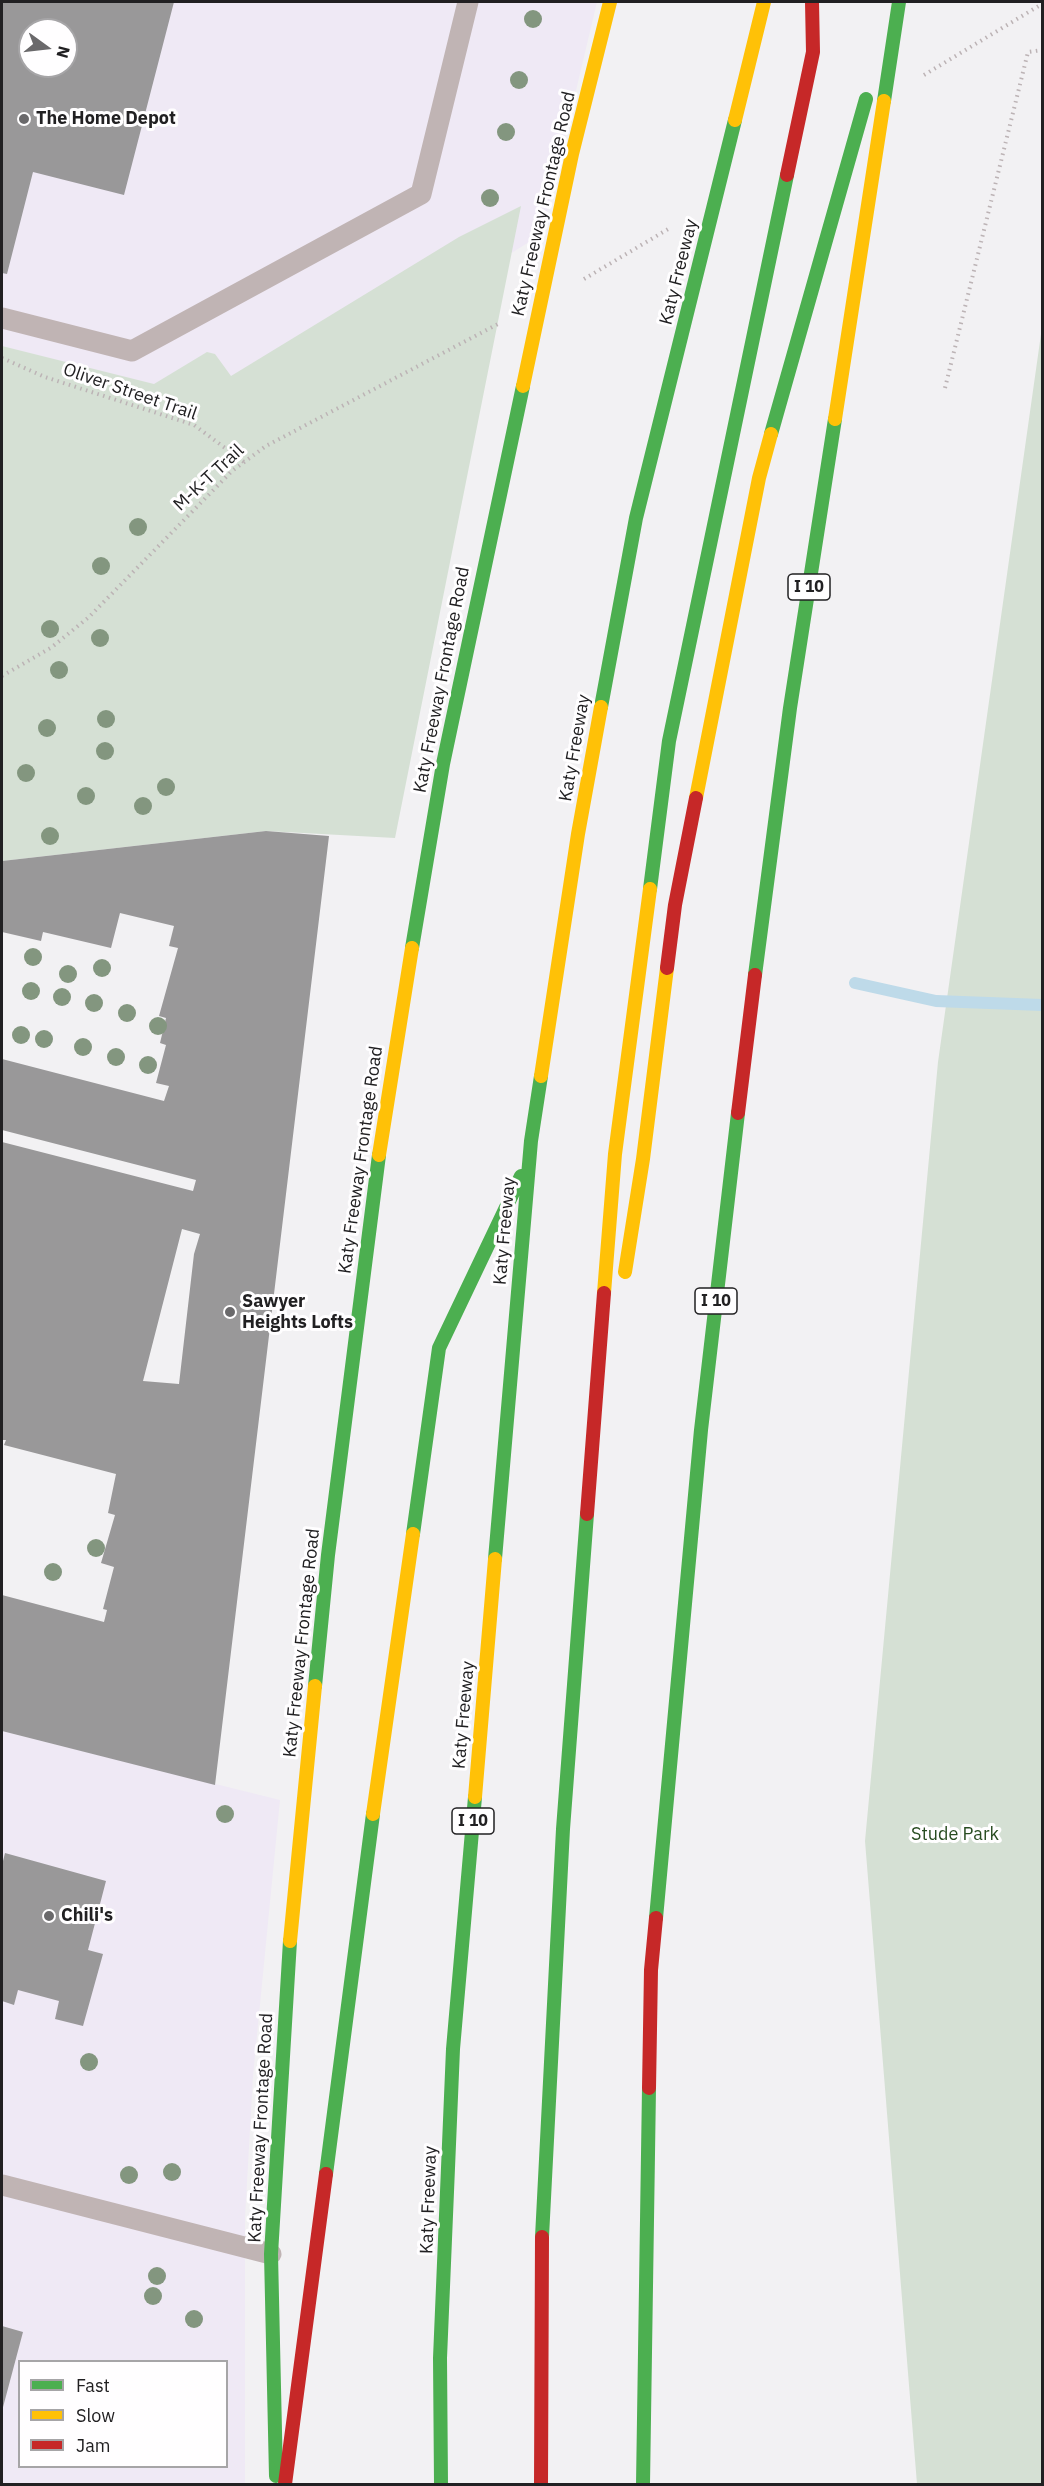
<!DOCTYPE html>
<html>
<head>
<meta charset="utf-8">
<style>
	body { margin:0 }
	#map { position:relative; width:1044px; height:2486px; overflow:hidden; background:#f2f1f3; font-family:"IBM Plex Sans",sans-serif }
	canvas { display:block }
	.frame { position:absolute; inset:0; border:3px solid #212022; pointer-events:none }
	.legend { position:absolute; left:18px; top:2360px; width:210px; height:108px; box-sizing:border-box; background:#fffeff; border:2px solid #a6a5a7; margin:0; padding:8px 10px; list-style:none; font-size:18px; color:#212022 }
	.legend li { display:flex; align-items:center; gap:12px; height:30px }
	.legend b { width:30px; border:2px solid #a6a5a7 }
	.north { position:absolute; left:18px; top:18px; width:60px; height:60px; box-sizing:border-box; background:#fffeff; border:2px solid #a6a5a7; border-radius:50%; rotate:105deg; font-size:16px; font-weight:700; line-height:24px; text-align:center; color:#212022 }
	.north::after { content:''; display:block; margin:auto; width:21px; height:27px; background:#6a696b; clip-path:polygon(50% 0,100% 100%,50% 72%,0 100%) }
</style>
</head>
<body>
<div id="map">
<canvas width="1044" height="2486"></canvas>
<div class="frame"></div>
<ul class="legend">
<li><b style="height:8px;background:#4caf50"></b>Fast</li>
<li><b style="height:8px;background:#ffc107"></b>Slow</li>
<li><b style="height:8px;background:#c62828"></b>Jam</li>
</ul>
<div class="north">N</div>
</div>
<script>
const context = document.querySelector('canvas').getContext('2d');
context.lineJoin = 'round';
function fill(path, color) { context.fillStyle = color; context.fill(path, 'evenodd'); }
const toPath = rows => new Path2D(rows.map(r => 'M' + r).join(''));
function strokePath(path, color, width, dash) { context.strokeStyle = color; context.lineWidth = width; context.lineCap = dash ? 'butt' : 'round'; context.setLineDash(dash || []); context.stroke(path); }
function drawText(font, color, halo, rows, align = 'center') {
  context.font = font + ' "IBM Plex Sans",sans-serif'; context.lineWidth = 6; context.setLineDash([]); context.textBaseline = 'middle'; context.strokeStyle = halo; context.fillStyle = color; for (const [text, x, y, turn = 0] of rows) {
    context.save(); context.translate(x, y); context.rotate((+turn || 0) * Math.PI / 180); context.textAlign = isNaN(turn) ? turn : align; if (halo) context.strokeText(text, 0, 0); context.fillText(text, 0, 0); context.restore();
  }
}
const commercial = toPath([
	[2,2,597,2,542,234,240,422,2,641],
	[30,30,66,30,66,66,30,66],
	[2,1731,280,1800,253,2076,245,2218,245,2484,2,2484],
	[20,2362,226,2362,226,2466,20,2466]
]);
const green = toPath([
	[521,206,395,838,266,831,2,861,2,346,154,384,207,352,215,354,231,376,459,237],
	[1042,327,1042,2484,917,2484,865,1841,938,1062]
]);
const stream = toPath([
	[855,983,936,1001,1042,1005]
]);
const building = toPath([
	[2,2,174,2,124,195,33,172,7,274,2,273],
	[30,30,66,30,66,66,30,66],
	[266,831,329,836,215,1785,2,1731,2,1595,104,1622,107,1610,103,1609,114,1567,101,1563,115,1515,108,1513,116,1474,4,1445,6,1440,2,1440,2,1142,193,1191,196,1180,2,1130,2,1059,164,1101,169,1086,156,1083,166,1045,160,1043,166,1018,159,1016,178,948,169,946,174,926,120,913,111,948,43,932,41,941,2,932,2,861],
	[182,1229,200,1234,194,1254,179,1384,143,1381],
	[5,1853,106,1881,88,1950,103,1954,83,2026,55,2019,59,2001,18,1990,14,2005,2,2001,2,1865],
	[2,2326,23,2332,2,2411]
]);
const path = toPath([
	[924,75,1042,4],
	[584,279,670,228],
	[2,358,45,377,194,425,244,462],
	[945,388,1028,52,1042,50],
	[2,676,52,647,89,617,232,471,266,446,498,324]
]);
const lane = toPath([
	[2,318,132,351,421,194,468,2],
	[2,2185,271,2254]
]);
const fast = toPath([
	[884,101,899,2],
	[771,434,866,99],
	[601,707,636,518,735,120],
	[650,889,669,741,787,175],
	[412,948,443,764,523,386],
	[755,975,790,708,835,419],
	[413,1534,439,1348,521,1176],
	[495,1559,531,1141,541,1076],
	[315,1686,328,1555,379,1155],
	[656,1918,701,1430,738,1113],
	[326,2174,373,1814],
	[542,2237,563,1829,587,1514],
	[276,2476,271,2254,290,1941],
	[441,2484,440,2358,453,2049,475,1797],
	[643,2484,649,2088]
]);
const slow = toPath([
	[735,120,764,2],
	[523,386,572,154,610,2],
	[835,419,884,101],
	[696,798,759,478,771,434],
	[541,1076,578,834,601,707],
	[379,1155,412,948],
	[625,1272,643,1159,667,968],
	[604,1293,615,1154,650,889],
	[475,1797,495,1559],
	[373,1814,413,1534],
	[290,1941,315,1686]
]);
const jam = toPath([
	[787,175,813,52,812,2],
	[667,968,675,905,696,798],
	[738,1113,755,975],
	[587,1514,604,1293],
	[649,2088,651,1970,656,1918],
	[285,2484,326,2174],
	[541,2484,542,2237]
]);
const trees = [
	[533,19],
	[519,80],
	[506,132],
	[490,198],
	[138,527],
	[101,566],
	[50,629],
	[100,638],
	[59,670],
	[106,719],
	[47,728],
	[105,751],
	[26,773],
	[166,787],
	[86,796],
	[143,806],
	[50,836],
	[33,957],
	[102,968],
	[68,974],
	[31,991],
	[62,997],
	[94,1003],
	[127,1013],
	[158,1026],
	[21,1035],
	[44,1039],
	[83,1047],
	[116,1057],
	[148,1065],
	[96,1548],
	[53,1572],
	[225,1814],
	[89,2062],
	[172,2172],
	[129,2175],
	[157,2276],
	[153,2296],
	[194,2319]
];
const markers = [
	[24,119,6,"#6a696b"],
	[230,1312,6,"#6a696b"],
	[49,1916,6,"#6a696b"]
];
const shields = [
	[809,587,42],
	[716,1301,42],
	[473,1821,42]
];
const shieldNames = [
	["I 10",809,587],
	["I 10",716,1301],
	["I 10",473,1821]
];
const poiNames = [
	["The Home Depot",36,119],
	["Sawyer",242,1302],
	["Heights Lofts",242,1323],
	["Chili's",61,1916]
];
const streetNames = [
	["Katy Freeway Frontage Road",544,204,-77],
	["Katy Freeway",679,272,-76],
	["Oliver Street Trail",130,392,19],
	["M-K-T Trail",209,478,-43],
	["Katy Freeway Frontage Road",442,680,-79],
	["Katy Freeway",575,748,-80],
	["Katy Freeway Frontage Road",361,1160,-82],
	["Katy Freeway",505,1231,-85],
	["Katy Freeway Frontage Road",302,1643,-84],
	["Katy Freeway",464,1715,-85],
	["Katy Freeway Frontage Road",261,2128,-87],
	["Katy Freeway",429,2200,-88]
];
const parkNames = [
	["Stude Park",955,1835]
];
fill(commercial, '#efe9f5');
fill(green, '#d5e0d4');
strokePath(stream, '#bedae9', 12);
fill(building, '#999899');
strokePath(path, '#bcb3b5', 4, [1.5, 4.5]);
strokePath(lane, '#c0b4b4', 21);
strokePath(fast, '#4caf50', 14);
strokePath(slow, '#ffc107', 14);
strokePath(jam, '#c62828', 14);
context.fillStyle = '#83967f';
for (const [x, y] of trees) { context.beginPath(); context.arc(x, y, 9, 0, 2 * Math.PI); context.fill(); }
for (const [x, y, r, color] of markers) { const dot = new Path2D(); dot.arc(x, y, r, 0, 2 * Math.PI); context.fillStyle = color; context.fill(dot); strokePath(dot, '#fffeff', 2); }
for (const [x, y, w] of shields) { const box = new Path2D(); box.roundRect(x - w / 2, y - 13, w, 26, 4.5); context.fillStyle = '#fffeff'; context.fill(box); strokePath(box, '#212022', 1.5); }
drawText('bold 16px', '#212022', null, shieldNames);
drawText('bold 18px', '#212022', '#fffeff', poiNames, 'left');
drawText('18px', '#212022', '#fffeff', streetNames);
drawText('18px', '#284c20', '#fffeff', parkNames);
</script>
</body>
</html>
